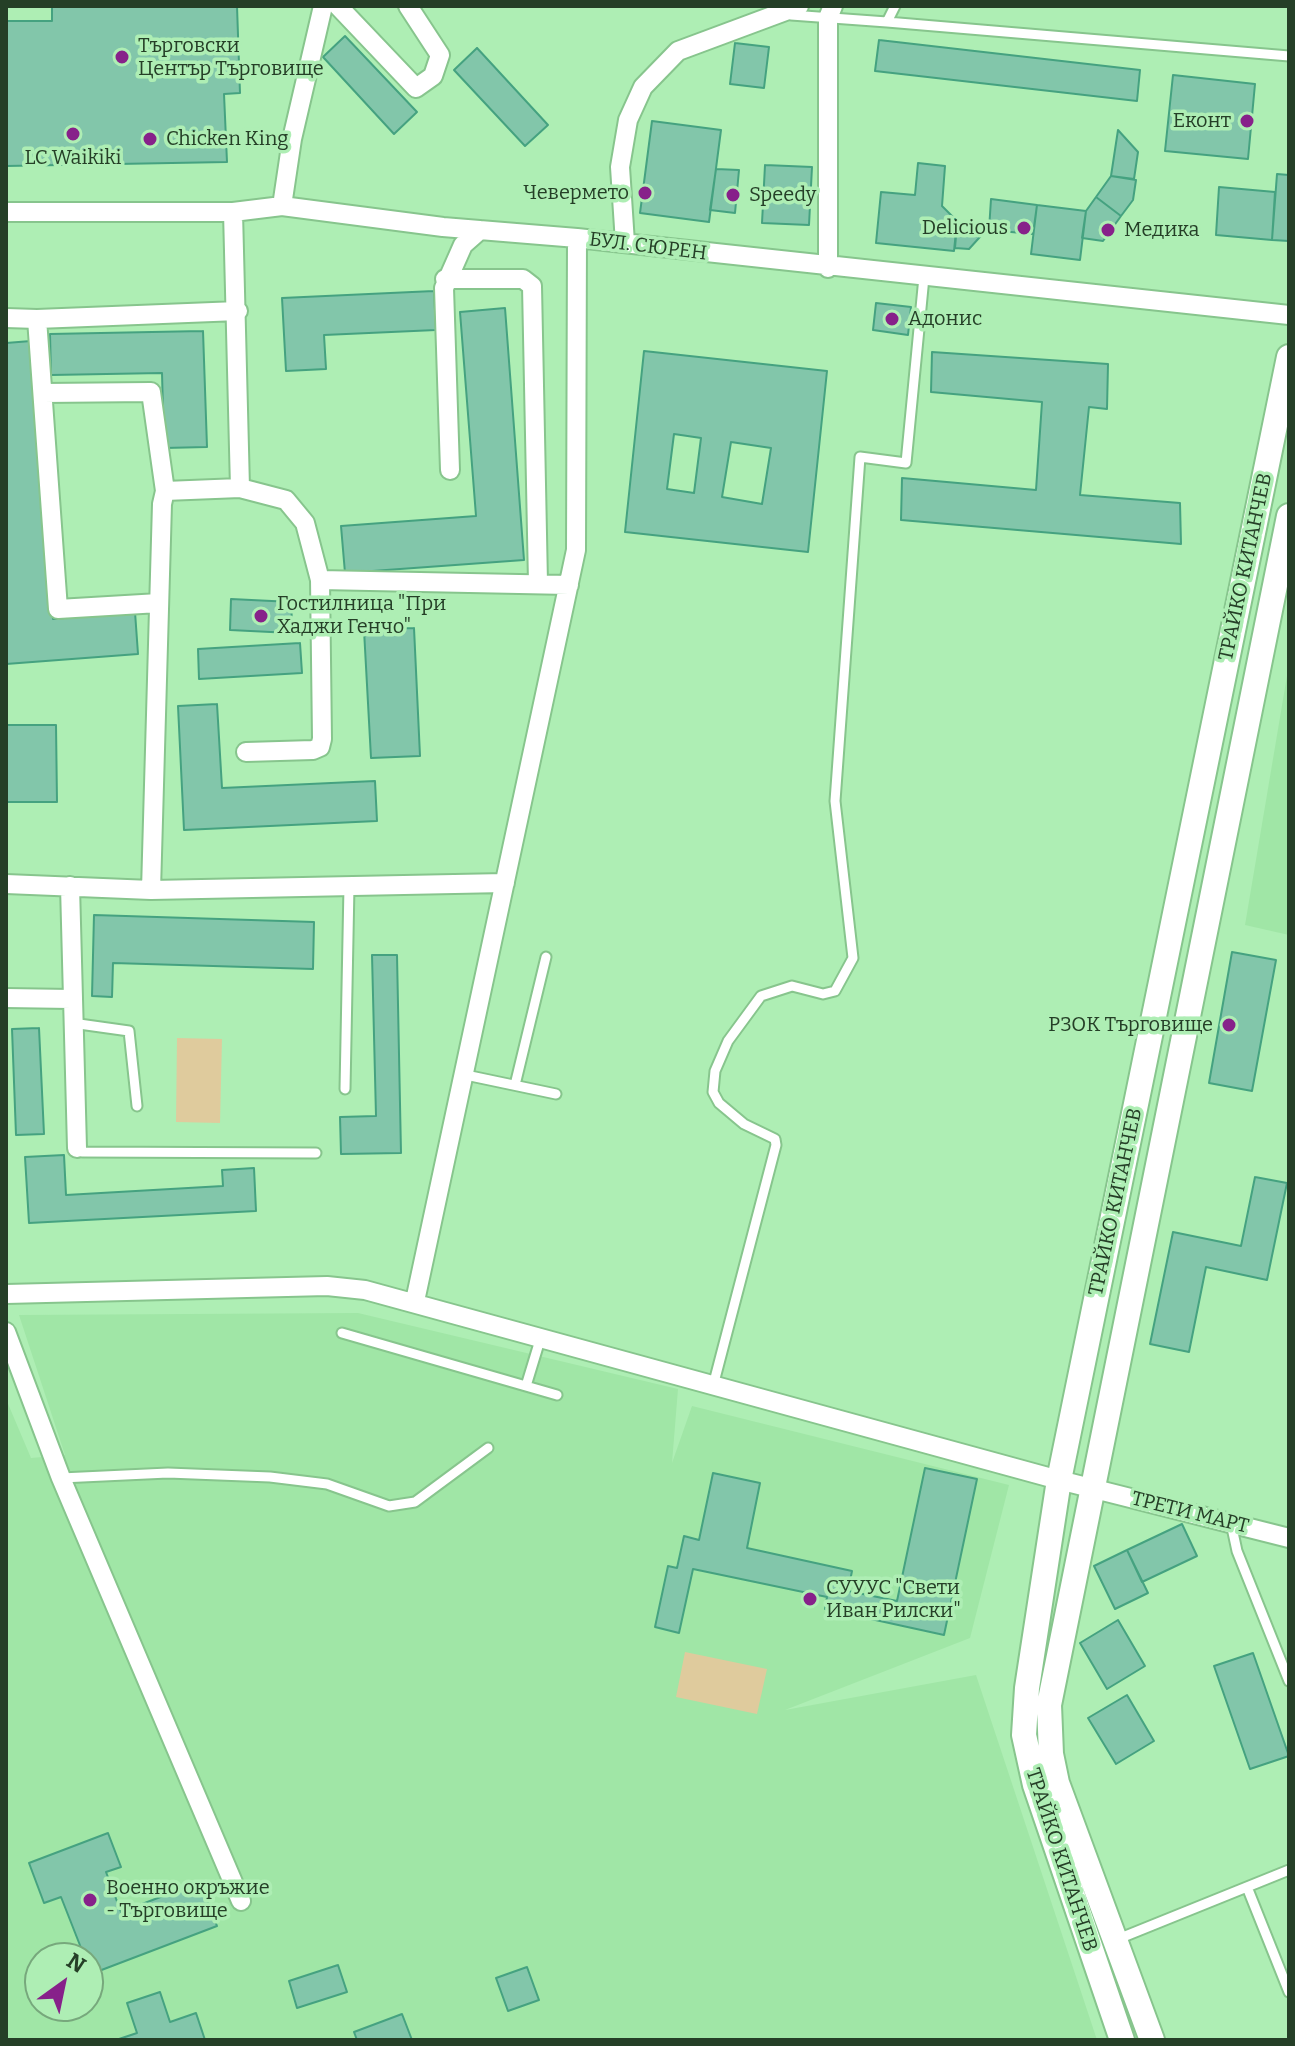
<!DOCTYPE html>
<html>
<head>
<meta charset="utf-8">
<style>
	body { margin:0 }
	#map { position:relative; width:1295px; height:2046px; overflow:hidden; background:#aeeeb4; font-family:Bitter,serif }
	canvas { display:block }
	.frame { position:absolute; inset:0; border:8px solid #253f27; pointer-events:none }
	.north { position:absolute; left:24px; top:1942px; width:80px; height:80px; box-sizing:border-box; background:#aeeeb4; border:2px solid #77a87c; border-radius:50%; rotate:33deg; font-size:22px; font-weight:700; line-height:32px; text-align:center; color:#253f27 }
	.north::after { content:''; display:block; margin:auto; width:28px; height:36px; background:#87218a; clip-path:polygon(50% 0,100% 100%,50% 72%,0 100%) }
</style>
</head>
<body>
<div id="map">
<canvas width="1295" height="2046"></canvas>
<div class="frame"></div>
<div class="north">N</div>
</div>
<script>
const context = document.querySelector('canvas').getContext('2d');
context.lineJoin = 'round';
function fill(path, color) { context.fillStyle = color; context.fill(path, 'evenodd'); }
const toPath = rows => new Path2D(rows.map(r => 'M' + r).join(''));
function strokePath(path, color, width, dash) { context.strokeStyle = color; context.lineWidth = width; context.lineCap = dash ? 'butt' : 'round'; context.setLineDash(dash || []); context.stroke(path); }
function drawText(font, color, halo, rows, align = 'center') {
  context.font = font + ' Bitter,serif'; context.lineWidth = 7; context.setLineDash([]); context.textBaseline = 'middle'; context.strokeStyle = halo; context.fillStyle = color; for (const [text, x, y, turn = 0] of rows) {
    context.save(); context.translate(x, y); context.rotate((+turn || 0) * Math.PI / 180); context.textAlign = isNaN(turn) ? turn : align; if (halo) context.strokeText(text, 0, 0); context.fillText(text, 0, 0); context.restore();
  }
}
const built = toPath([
	[1289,664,1289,935,1245,925],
	[358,1313,678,1389,672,1463,692,1406,1009,1485,970,1638,785,1710,976,1675,1097,2040,6,2040,6,1399,31,1458,65,1455,19,1315],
	[40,1958,88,1958,88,2006,40,2006]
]);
const green = toPath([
	[177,1038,222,1039,220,1123,176,1122],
	[685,1652,767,1669,757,1714,676,1697]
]);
const building = toPath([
	[52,6,237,6,240,93,224,94,227,162,6,166,6,21,52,21,52,6],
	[345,36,417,112,394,134,323,57,345,36],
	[879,40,1140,70,1137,101,875,71,879,40],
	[735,43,769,47,764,88,730,84,735,43],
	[477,48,548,125,525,146,454,70,477,48],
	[1173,75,1255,84,1248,159,1165,151,1173,75],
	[652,121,721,130,709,222,640,213,652,121],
	[1118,130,1138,152,1134,179,1111,176,1118,130],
	[918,163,945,166,942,206,957,221,954,251,876,243,881,192,915,195,918,163],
	[765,165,812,167,809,225,762,223,765,165],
	[716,169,739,170,735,213,710,210,716,169],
	[1277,174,1289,175,1289,241,1272,240,1277,174],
	[1111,176,1136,180,1133,200,1121,216,1096,197,1111,176],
	[1219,187,1275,192,1272,240,1216,235,1219,187],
	[1096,197,1121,216,1103,241,1082,238,1086,211,1096,197],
	[991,199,1037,205,1033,234,989,230,991,199],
	[1037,205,1086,211,1080,260,1031,254,1037,205],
	[957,224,988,228,969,249,955,248,957,224],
	[434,291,436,330,324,335,326,369,286,371,282,298,434,291],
	[876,303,911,307,908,335,873,330,876,303],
	[505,308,524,560,345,573,341,526,476,516,460,312,505,308],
	[203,331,207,447,164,448,162,373,51,375,50,334,203,331],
	[31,341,53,619,135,612,138,654,6,664,6,343,31,341],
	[644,351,827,371,808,552,625,532,644,351],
	[674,434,701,438,694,493,667,489,674,434],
	[731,442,771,448,762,504,722,497,731,442],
	[932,352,1108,364,1107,409,1089,407,1080,495,1180,503,1181,544,901,520,902,478,1036,490,1042,402,931,392,932,352],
	[231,599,292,602,291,633,230,630,231,599],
	[414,628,420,756,371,758,364,630,414,628],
	[300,643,302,673,199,679,198,649,300,643],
	[217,704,222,788,375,781,377,821,184,830,178,706,217,704],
	[6,725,56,725,57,802,6,802,6,725],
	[94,915,314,922,313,969,113,963,112,997,92,996,94,915],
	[1232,952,1276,960,1252,1091,1209,1083,1232,952],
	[372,955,397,955,401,1153,341,1154,340,1117,376,1116,372,955],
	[39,1028,44,1134,16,1135,12,1029,39,1028],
	[64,1155,66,1195,223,1186,222,1170,254,1168,256,1211,29,1223,25,1157,64,1155],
	[1255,1177,1287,1183,1267,1280,1206,1267,1189,1352,1150,1344,1173,1232,1241,1246,1255,1177],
	[925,1468,977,1479,944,1635,825,1609,827,1597,693,1569,679,1633,655,1627,668,1566,677,1568,684,1536,699,1540,713,1473,760,1483,747,1548,852,1571,848,1591,897,1601,925,1468],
	[1182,1524,1197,1556,1142,1582,1127,1550,1182,1524],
	[1127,1550,1148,1593,1115,1609,1094,1566,1127,1550],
	[1118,1620,1145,1666,1107,1689,1080,1643,1118,1620],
	[1253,1653,1289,1756,1250,1769,1214,1666,1253,1653],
	[1127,1695,1154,1741,1116,1764,1088,1718,1127,1695],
	[108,1833,121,1867,106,1872,121,1912,200,1882,217,1926,91,1974,88,1958,85,1958,61,1897,44,1903,29,1863,108,1833],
	[338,1965,347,1992,297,2008,289,1981,338,1965],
	[527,1967,539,2000,508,2011,496,1978,527,1967],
	[160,1992,170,2022,196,2013,205,2040,116,2040,137,2033,127,2003,160,1992],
	[402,2014,412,2040,357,2040,354,2032,402,2014]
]);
const service = toPath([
	[895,6,887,22,1289,56],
	[791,15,887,22],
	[72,1023,129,1031,137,1106],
	[461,1074,556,1094],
	[515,1085,546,957],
	[345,1089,349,886],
	[77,1148,82,1152,316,1153],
	[342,1333,557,1395],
	[526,1386,540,1340],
	[713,1386,776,1145,775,1139,744,1124,719,1103,713,1092,715,1071,728,1041,761,996,792,986,823,994,835,991,853,958,835,801,860,457,906,463,924,277],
	[61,1478,168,1473,270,1477,327,1484,389,1506,415,1502,488,1448],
	[1231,1523,1237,1551,1289,1681],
	[1247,1887,1289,1992],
	[1118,1939,1289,1870]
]);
const minor = toPath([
	[338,6,416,88,433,76,440,55,408,6],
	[282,206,292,139,323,6],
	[6,212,233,212,282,206,443,227,577,238,1289,315],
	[233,212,240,488],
	[625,243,620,167,628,120,643,87,678,51,799,6],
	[828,268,828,18,833,6],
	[445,279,523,279,532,286,538,583],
	[6,318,37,319],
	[43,393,151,392,165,491,162,504,151,890],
	[450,470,444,288,463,245,480,230],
	[165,491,240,488,286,500,305,523,320,580,322,739,320,747,313,750,246,752],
	[320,580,569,585],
	[159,603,58,609,37,319,238,311],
	[6,884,151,890,505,883],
	[70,886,77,1148],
	[6,998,71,999],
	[6,1294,327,1286,365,1290,1059,1480,1289,1538],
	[415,1301,576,550,577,238],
	[6,1332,61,1478,241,1901]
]);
const tertiary = toPath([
	[1122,2040,1035,1785,1024,1735,1027,1688,1059,1480,1289,357],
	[1152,2040,1057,1783,1051,1754,1049,1705,1289,516]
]);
const markers = [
	[122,57,8,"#87218a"],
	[1247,121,8,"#87218a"],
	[73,134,8,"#87218a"],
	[150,139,8,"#87218a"],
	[645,193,8,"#87218a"],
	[733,195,8,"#87218a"],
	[1024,228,8,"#87218a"],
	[1108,230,8,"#87218a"],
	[892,319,8,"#87218a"],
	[261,616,8,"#87218a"],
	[1229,1025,8,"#87218a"],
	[810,1599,8,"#87218a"],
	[90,1900,8,"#87218a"]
];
const poiNames = [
	["Търговски",138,46],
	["Център Търговище",138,69],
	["Еконт",1231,121,"right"],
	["Chicken King",166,139],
	["LC Waikiki",73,158,"center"],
	["Чевермето",629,193,"right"],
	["Speedy",749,195],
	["Delicious",1008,228,"right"],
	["Медика",1124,230],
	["Адонис",908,319],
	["Гостилница \"При",277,604],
	["Хаджи Генчо\"",277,627],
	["РЗОК Търговище",1213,1025,"right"],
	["СУУУС \"Свети",826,1588],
	["Иван Рилски\"",826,1611],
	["Военно окръжие",106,1888],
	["- Търговище",106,1911]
];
const streetNames = [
	["БУЛ. СЮРЕН",648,247,7],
	["ТРАЙКО КИТАНЧЕВ",1246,567,-78],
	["ТРАЙКО КИТАНЧЕВ",1116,1202,-78],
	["ТРЕТИ МАРТ",1190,1513,14],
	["ТРАЙКО КИТАНЧЕВ",1061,1860,72]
];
fill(built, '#a0e6a6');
fill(green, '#dfcb9d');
fill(building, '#82c6aa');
strokePath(building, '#45a280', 2);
strokePath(service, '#87c58d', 13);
strokePath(minor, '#87c58d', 22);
strokePath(tertiary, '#87c58d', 28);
strokePath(service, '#fff', 9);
strokePath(minor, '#fff', 18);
strokePath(tertiary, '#fff', 24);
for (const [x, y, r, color] of markers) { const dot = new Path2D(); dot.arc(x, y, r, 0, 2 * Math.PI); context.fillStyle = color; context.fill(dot); strokePath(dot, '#aeeeb4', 3); }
drawText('20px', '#253f27', '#aeeeb4', poiNames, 'left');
drawText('20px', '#253f27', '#aeeeb4', streetNames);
</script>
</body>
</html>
